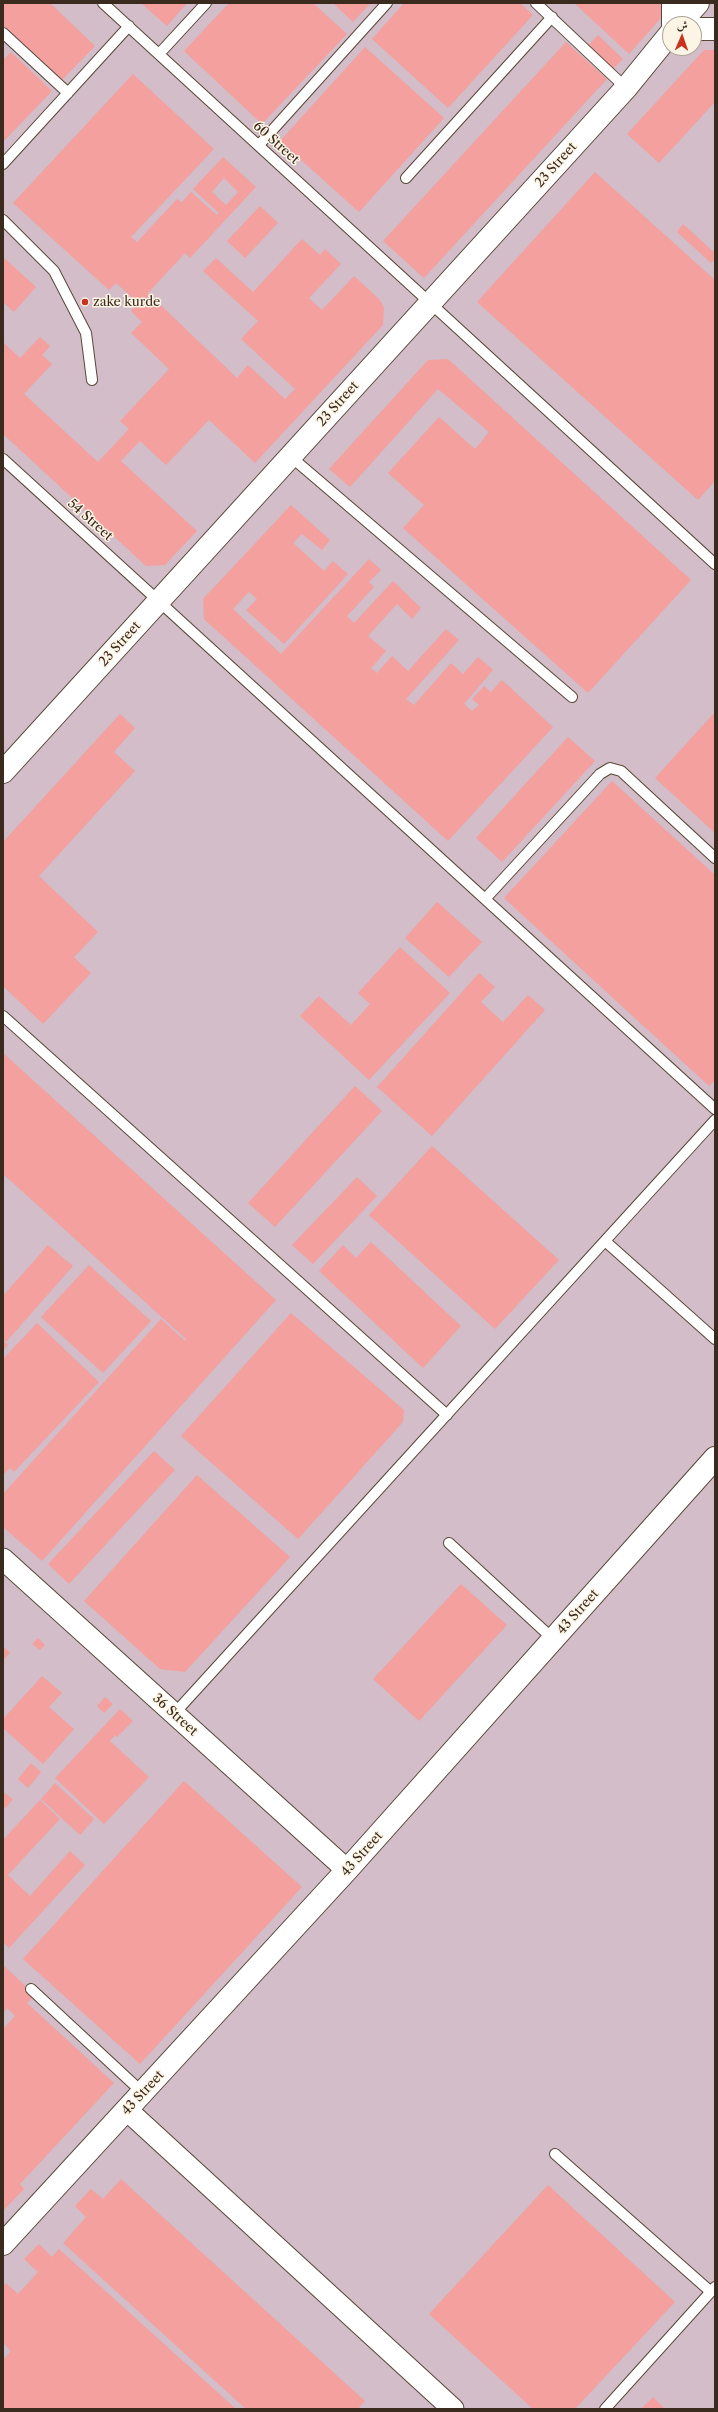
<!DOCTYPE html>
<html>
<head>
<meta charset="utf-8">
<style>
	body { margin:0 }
	#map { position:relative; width:718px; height:2412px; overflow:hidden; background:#f7e3ca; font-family:"Libre Caslon Text",Amiri,serif }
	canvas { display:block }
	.frame { position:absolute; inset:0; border:4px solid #3b2a1e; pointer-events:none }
	.north { position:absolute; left:662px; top:16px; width:40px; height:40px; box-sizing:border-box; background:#fcf5e5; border:1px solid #afa495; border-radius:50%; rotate:2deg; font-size:11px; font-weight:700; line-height:16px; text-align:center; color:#3b2a1e }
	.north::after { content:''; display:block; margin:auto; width:14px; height:18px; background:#c8321e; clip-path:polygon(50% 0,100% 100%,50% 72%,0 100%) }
</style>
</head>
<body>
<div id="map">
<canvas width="718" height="2412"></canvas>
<div class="frame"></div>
<div class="north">ش</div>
</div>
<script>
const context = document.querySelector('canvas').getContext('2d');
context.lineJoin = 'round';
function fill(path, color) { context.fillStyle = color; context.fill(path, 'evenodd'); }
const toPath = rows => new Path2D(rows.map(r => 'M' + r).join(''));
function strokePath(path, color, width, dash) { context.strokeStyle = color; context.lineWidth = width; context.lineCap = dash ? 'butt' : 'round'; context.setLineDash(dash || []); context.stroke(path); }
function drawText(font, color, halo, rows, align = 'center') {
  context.font = font + ' "Libre Caslon Text",serif'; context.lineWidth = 3; context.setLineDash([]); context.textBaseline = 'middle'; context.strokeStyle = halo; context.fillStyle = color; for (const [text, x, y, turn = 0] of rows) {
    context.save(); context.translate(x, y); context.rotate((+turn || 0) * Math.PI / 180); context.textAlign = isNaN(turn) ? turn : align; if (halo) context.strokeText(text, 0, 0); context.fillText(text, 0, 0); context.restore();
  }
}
const industrial = toPath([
	[3,3,715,3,715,2409,3,2409],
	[670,24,694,24,694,48,670,48]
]);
const building = toPath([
	[3,3,50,3,95,46,62,80,3,25],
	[141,3,187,3,167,26],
	[229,3,313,3,347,34,262,124,184,51],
	[333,3,371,3,353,22],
	[404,3,520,3,533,15,448,108,372,39],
	[574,3,662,3,669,9,629,54],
	[598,35,623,59,613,69,588,46],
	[566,42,607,79,424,278,383,241],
	[365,47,444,118,359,212,280,141],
	[704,50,715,50,715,102,659,163,627,134],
	[11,52,52,91,3,142,3,60],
	[133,74,214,149,131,237,137,242,177,199,182,202,191,192,217,215,219,213,193,189,223,157,256,187,190,258,185,253,148,293,237,378,248,365,285,399,295,389,241,339,258,321,203,271,216,258,253,292,302,239,320,255,325,249,341,264,309,298,322,310,354,276,379,299,384,307,383,325,255,463,209,420,166,465,140,441,121,461,197,531,165,565,146,566,3,434,4,343,20,358,40,337,50,346,42,355,52,364,24,394,98,462,129,429,120,421,169,369,131,333,142,322,131,311,138,303,116,283,109,290,13,203],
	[224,178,238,192,226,205,212,192],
	[595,172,715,280,715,481,698,500,477,302],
	[260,206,278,223,245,258,227,241],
	[683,224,715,253,715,259,711,263,677,232],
	[3,257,36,287,14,312,3,302],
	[448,359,691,580,588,693,403,528,424,505,388,473,439,417,475,449,489,432,438,389,350,487,329,469,428,360],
	[291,505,330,540,322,550,302,534,293,543,324,571,333,561,348,574,284,644,246,610,257,599,249,592,233,609,281,654,369,559,381,570,369,582,374,587,347,616,354,623,393,581,421,608,412,619,397,604,368,636,386,651,371,668,377,673,392,656,408,671,446,629,459,640,406,699,414,705,451,663,463,674,478,657,493,670,464,704,472,711,479,705,472,699,484,686,491,692,502,680,553,727,448,841,204,619,203,599],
	[715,712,715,833,655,778],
	[120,714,135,728,114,752,135,771,39,876,98,932,74,957,91,973,43,1024,3,986,3,842],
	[568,737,595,761,502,862,476,838],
	[612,781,715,875,715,1080,709,1086,504,898],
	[437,902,482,942,449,977,405,938],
	[400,947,450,993,369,1080,300,1016,319,996,351,1025,370,1004,358,993],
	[479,973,495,987,481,1002,503,1022,528,995,545,1010,432,1136,377,1087],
	[3,1053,276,1300,42,1561,3,1527,3,1494,161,1319,185,1341,186,1339,3,1174],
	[355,1086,382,1111,275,1227,248,1203],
	[432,1146,559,1260,495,1329,369,1215],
	[357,1177,377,1196,313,1264,292,1245],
	[371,1242,461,1326,423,1368,319,1271,343,1245,356,1258],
	[48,1245,73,1266,6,1342,3,1339,3,1296],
	[89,1265,151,1321,103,1373,41,1317],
	[291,1313,404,1410,403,1422,298,1539,181,1436],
	[37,1323,99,1382,14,1472,10,1468,3,1475,3,1359],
	[3,1341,8,1345,3,1351],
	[154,1451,175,1470,69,1584,48,1564],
	[197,1475,290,1557,185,1672,160,1669,84,1601],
	[461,1584,507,1625,419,1721,373,1679],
	[38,1638,45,1645,40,1650,32,1644],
	[3,1646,10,1653,3,1660],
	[42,1676,62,1693,49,1707,74,1729,43,1764,3,1728,3,1719],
	[105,1697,113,1704,104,1713,97,1706],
	[120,1709,133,1721,117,1737,115,1735,110,1741,149,1777,104,1824,55,1778],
	[31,1763,41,1772,28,1788,18,1779],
	[184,1781,302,1887,140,2064,23,1959],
	[55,1783,94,1819,80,1835,41,1799],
	[3,1792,13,1799,6,1808,3,1806],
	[40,1800,60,1819,8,1875,30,1896,70,1851,85,1865,9,1948,3,1942,3,1840],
	[3,1965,35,1995,27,2003,114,2083,20,2184,24,2189,3,2211,3,2029,15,2016,7,2008,3,2013],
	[121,2179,365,2401,359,2407,361,2409,246,2409,63,2243,86,2217,75,2206,91,2189,103,2199],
	[548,2185,675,2302,575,2409,533,2409,429,2314],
	[39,2244,52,2257,59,2249,236,2409,3,2409,3,2360,11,2351,3,2343,3,2286,6,2283,18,2294,38,2272,24,2259],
	[653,2397,665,2409,641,2409]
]);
const service = toPath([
	[103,3,715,564],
	[536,3,626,88],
	[3,33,68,93],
	[159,54,206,3],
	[259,145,387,3],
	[3,164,129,26],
	[406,178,552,17],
	[3,220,54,271,86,333,92,380],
	[290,456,572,697],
	[3,459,715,1109],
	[485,899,600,774,610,768,621,771,715,858],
	[3,1016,447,1415],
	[605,1241,715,1339],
	[449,1543,553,1639],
	[174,1714,715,1120],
	[31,1989,143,2093],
	[555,2154,711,2292],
	[605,2409,715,2287]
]);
const minor = toPath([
	[3,1559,347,1870],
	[127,2110,453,2409]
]);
const tertiary = toPath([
	[673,24,673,3],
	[679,24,698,3],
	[694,29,715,29],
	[3,772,626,88,670,34],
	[3,2244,347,1870,715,1458]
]);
const markers = [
	[85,302,4,"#c8321e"]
];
const streetNames = [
	["60 Street",276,143,42],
	["23 Street",556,165,-48],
	["23 Street",338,404,-48],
	["54 Street",90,520,42],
	["23 Street",120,644,-48],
	["43 Street",578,1612,-48],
	["36 Street",175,1715,42],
	["43 Street",362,1854,-48],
	["43 Street",143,2093,-47]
];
const poiNames = [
	["zake kurde",93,302]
];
fill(industrial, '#d2bdc8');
fill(building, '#f3a09e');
strokePath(service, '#574638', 12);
strokePath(minor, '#574638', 23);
strokePath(tertiary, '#574638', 24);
strokePath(service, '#fff', 10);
strokePath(minor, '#fff', 21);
strokePath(tertiary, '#fff', 22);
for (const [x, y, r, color] of markers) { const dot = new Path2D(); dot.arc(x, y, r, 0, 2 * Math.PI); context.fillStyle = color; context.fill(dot); strokePath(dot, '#fcf5e5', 1.5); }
drawText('13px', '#3b2a1e', '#fcf5e5', streetNames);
drawText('13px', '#3b2a1e', '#fcf5e5', poiNames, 'left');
</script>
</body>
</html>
